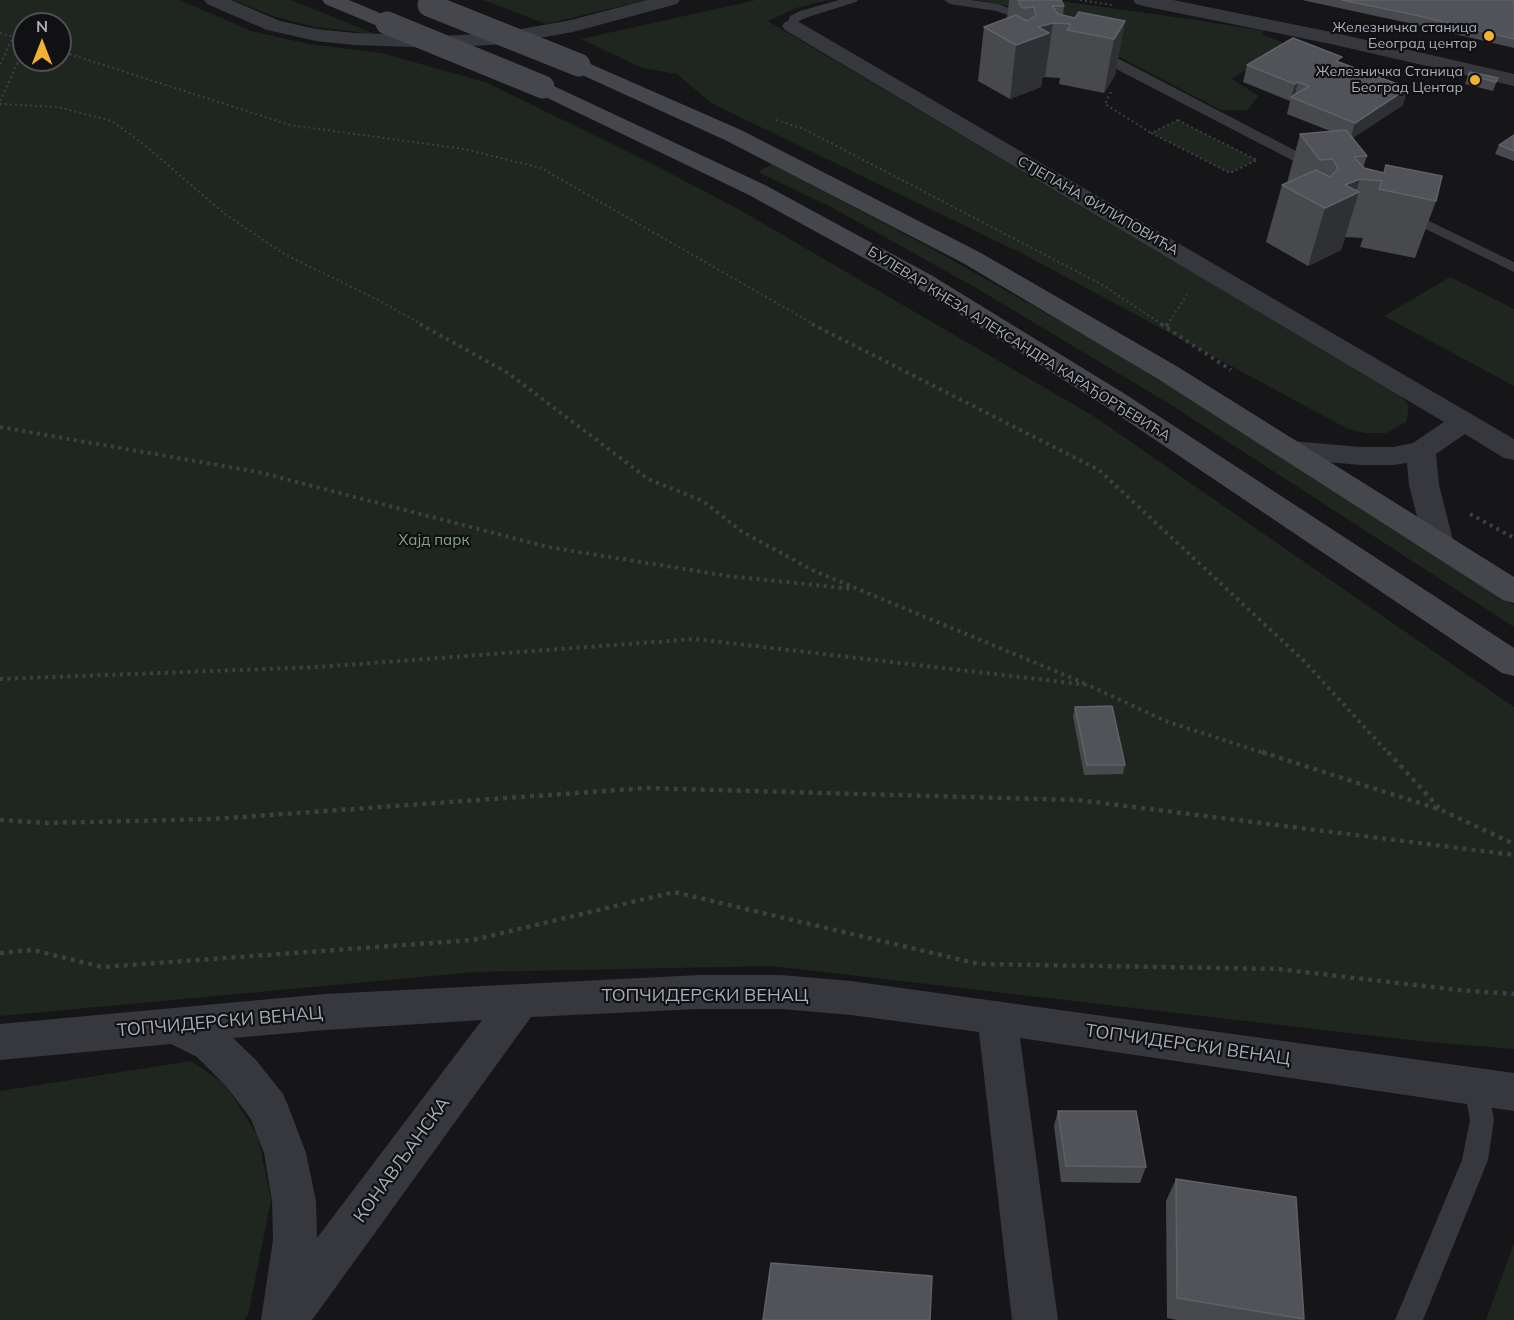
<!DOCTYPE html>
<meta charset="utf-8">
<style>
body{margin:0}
#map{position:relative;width:1514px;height:1320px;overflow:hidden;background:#161618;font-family:Mulish,sans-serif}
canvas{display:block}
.north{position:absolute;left:12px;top:12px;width:60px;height:60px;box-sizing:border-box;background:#111113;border:2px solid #4d4f55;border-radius:50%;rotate:0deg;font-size:16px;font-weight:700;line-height:24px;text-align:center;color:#a8adb8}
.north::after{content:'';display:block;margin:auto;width:21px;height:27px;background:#f2b134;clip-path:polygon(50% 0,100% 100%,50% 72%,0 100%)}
</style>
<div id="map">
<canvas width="1514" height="1320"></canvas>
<div class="north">N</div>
</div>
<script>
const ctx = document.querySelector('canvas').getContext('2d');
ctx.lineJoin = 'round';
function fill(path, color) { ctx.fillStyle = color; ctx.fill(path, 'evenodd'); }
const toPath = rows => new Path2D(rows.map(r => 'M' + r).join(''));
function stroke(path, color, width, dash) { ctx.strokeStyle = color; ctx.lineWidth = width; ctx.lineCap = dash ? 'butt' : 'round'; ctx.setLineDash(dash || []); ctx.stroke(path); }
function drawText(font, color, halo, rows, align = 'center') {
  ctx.font = font + ' Mulish,sans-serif'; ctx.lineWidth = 4.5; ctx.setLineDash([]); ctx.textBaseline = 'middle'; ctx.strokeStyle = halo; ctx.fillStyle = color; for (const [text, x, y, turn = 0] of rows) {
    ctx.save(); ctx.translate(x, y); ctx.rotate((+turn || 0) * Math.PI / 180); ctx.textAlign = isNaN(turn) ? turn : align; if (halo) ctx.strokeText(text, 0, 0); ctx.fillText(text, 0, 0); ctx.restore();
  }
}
fill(toPath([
 [0,0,180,0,251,31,309,44,381,53,485,82,641,158,740,210,1095,417,1514,707,1514,1049,1418,1041,772,966,475,972,0,1016],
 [24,24,60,24,60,60,24,60],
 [233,0,291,0,375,34,315,27,276,17],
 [483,0,646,0,546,24],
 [756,0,828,0,796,8,768,21,1402,396,1409,407,1406,422,1386,433,1365,433,1348,429,1023,254,711,103,677,74,642,68,581,39],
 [976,0,1052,0,1190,19,1264,31,1262,34,1286,44,1232,79,1259,96,1247,110,1221,110,1039,15,1003,5],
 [1178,120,1189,126,1257,160,1230,173,1151,133],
 [772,164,929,247,1090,338,1279,453,1514,605,1514,627,1168,403,978,289,831,207,758,172],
 [1450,277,1514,309,1514,386,1384,316],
 [191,1061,225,1084,258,1136,271,1200,248,1315,244,1320,0,1320,0,1091],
 [1514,1243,1514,1320,1486,1320]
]), '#1e261f');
stroke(toPath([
 [1080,0,1112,5],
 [0,33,24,40],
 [60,51,290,125,464,149,541,168,815,325],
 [0,64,13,37],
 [1111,92,1105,104,1151,133],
 [0,101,24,49],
 [0,104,58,107,112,121,147,147,225,214,284,254,380,301,423,325],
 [776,120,804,129,1101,284,1163,325],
 [1178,120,1189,126,1257,160,1230,173,1151,133,1178,120],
 [1167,325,1187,295]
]), '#3d3f44', 2, [2, 3]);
stroke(toPath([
 [420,324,508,373,648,479,703,501,741,531,812,570,1084,683],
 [812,324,1099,470,1303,660,1389,754],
 [1161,324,1231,370],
 [1166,326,1168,324],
 [0,427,258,472,548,547,728,576,853,589],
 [1470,514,1514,538],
 [0,679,318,667,695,639,1088,685,1168,722,1267,754]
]), '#3d3f44', 4, [3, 4.5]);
stroke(toPath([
 [1262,752,1441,810,1514,844],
 [1388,752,1441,810],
 [0,820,47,823,214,819,646,788,1078,800,1514,855],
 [0,953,33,950,102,967,473,940,674,892,979,964,1278,969,1458,990,1514,994]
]), '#3d3f44', 4.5, [4, 5]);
fill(toPath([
 [839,0,858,0,856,2,808,17,799,21,796,29,788,29,786,26,790,16,800,11,839,0],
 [944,0,971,0,998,4,1038,19,1032,23,996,11,950,4,944,0],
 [1096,47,1321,164,1323,167,1321,170,1311,170,1120,71,1092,54,1090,51,1096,47],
 [1404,209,1514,262,1514,272,1399,216,1397,213,1404,209],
 [1476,1076,1485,1079,1488,1087,1494,1120,1488,1160,1423,1320,1395,1320,1462,1160,1470,1120,1464,1087,1467,1079,1476,1076]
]), '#37383d');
fill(toPath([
 [204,0,231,0,280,21,316,29,355,33,443,36,505,32,571,20,647,0,680,0,677,4,573,32,505,44,443,48,355,45,316,41,267,30,207,4,204,0],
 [1133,0,1173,0,1331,32,1514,74,1514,86,1331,44,1143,6,1136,4,1133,0],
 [792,20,799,22,1514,439,1514,460,1504,458,1465,434,1436,454,1439,485,1454,544,1450,551,1439,554,1428,551,1424,544,1409,485,1407,463,1393,465,1361,465,1292,459,1282,457,1278,450,1282,443,1292,441,1361,447,1393,447,1413,443,1444,422,785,30,782,26,785,22,792,20],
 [699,975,781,975,851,981,1514,1073,1514,1111,1020,1038,1058,1320,1012,1320,979,1032,851,1015,781,1009,699,1009,531,1017,312,1320,261,1320,273,1240,272,1201,264,1153,251,1119,226,1086,197,1057,171,1044,0,1060,0,1024,325,994,699,975],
 [482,1020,317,1238,316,1201,306,1153,289,1108,283,1094,256,1060,233,1038,325,1030,482,1020]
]), '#37383d');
fill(toPath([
 [322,0,349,0,394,19,397,23,394,27,387,29,380,27,325,4,322,0],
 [579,59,741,130,981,253,1178,367,1514,577,1514,603,1503,600,1158,379,963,263,725,140,571,70,568,65,571,60,579,59],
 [543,81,765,185,931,275,1125,394,1514,648,1514,676,1502,673,1105,406,913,285,749,195,535,92,532,87,535,82,543,81]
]), '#45474d');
stroke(toPath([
 [429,5,579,65],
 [387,23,543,87]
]), '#45474d', 23);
fill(toPath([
 [1009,0,1061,0,1064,6,1063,15,1075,18,1125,21,1115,75,1104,93,1059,84,1060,78,1045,77,1042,78,1041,87,1010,99,978,81,984,27,1007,19],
 [1302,0,1514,0,1514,48,1413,24],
 [1341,63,1403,105,1352,138,1367,156,1363,168,1436,201,1415,258,1360,247,1363,238,1345,237,1341,250,1308,266,1266,242,1282,185,1287,183,1300,134,1330,131,1287,114,1290,101,1243,82,1247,65],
 [1468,75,1498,78,1493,91,1465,84],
 [1514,135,1514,161,1495,154,1499,145],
 [1075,707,1125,765,1123,774,1084,775,1073,716],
 [1058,1111,1146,1167,1140,1183,1061,1182,1054,1126],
 [1176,1179,1304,1319,1303,1320,1177,1320,1167,1318,1166,1201]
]), '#47494d');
fill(toPath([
 [1125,21,1115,75,1104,93,1114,39],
 [1053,23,1045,77,1042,78,1041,87,1010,99,1016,45,1038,27],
 [1298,82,1294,98,1291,97,1295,84],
 [1408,88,1403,105,1350,140,1355,123],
 [1360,179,1355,194,1359,192,1341,250,1308,266,1325,208,1345,185]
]), '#2f3033');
const building = toPath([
 [1018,0,1061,0,1064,6,1052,6,1058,14,1075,18,1079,12,1125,21,1114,39,1067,30,1071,24,1053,23,1038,27,1049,33,1016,45,984,27,1016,15,1027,21,1036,15,1034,7,1022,8,1018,0],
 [1342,0,1514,0,1514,39,1415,15,1342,0],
 [1293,38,1342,57,1336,61,1408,88,1355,123,1291,97,1309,86,1298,82,1295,84,1247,65,1293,38],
 [1470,72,1498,78,1496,82,1468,75,1470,72],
 [1346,130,1367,156,1354,157,1364,168,1384,173,1386,165,1442,176,1436,201,1379,189,1382,181,1360,179,1345,185,1359,192,1325,208,1282,185,1316,170,1330,177,1338,169,1333,159,1320,160,1300,134,1346,130],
 [1514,135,1514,151,1499,145,1514,135],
 [1112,706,1125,765,1087,765,1075,707,1112,706],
 [1058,1111,1136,1111,1146,1167,1066,1166,1058,1111],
 [1176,1179,1296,1197,1304,1319,1177,1298,1176,1179],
 [771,1263,932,1276,930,1320,763,1320,771,1263]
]);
fill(building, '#525359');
stroke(building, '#5f6168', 1.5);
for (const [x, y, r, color] of [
 [1489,36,6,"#f2b134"],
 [1475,80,6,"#f2b134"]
]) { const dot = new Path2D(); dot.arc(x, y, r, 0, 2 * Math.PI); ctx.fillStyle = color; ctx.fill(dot); stroke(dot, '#111113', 2); }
drawText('14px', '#a8adb8', '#111113', [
 ["Железничка станица",1477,28],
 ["Београд центар",1477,44],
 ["Железничка Станица",1463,72],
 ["Београд Центар",1463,88]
], 'right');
drawText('14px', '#a8adb8', '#111113', [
 ["СТЈЕПАНА ФИЛИПОВИЋА",1098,206,30],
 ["БУЛЕВАР КНЕЗА АЛЕКСАНДРА КАРАЂОРЂЕВИЋА",1019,344,32]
]);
drawText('15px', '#7fa381', '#111113', [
 ["Хајд парк",434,540]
]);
drawText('18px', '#a8adb8', '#111113', [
 ["ТОПЧИДЕРСКИ ВЕНАЦ",705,996],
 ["ТОПЧИДЕРСКИ ВЕНАЦ",220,1022,-5],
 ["ТОПЧИДЕРСКИ ВЕНАЦ",1188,1045,8],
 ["КОНАВЉАНСКА",402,1160,-54]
]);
</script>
